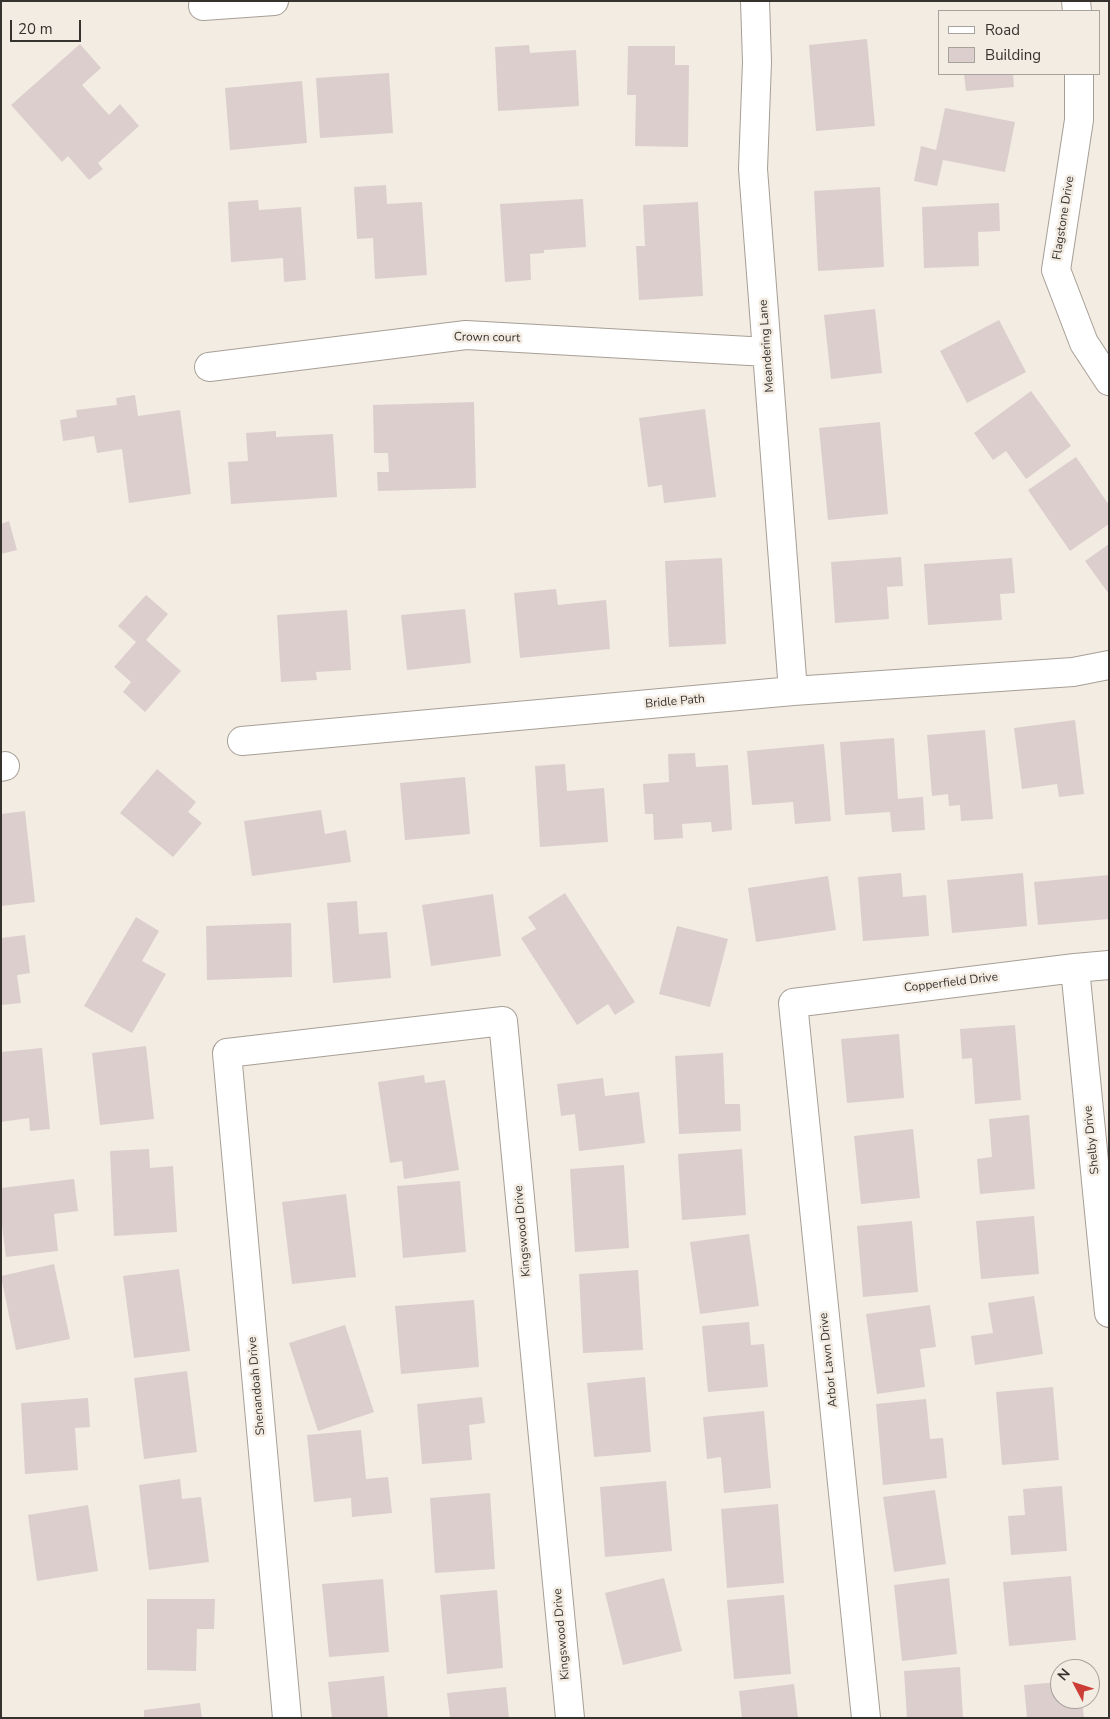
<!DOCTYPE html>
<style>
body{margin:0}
#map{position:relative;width:1110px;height:1719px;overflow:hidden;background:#f3ece3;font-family:"Nunito Sans",sans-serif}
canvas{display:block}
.frame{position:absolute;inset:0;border:2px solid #36332f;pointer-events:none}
.legend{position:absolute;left:938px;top:10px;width:162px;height:65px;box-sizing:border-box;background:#f3ece3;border:1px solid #a7a29b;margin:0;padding:6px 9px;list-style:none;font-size:15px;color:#36332f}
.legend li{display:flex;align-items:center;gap:10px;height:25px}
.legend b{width:25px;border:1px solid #a7a29b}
.north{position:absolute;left:1050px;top:1659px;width:50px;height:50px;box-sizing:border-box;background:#f3ece3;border:1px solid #a7a29b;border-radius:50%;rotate:310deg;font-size:14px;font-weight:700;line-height:20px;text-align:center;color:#36332f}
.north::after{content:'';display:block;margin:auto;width:18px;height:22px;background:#cb3d35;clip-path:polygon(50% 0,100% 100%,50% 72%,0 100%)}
.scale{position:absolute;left:10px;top:20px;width:71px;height:22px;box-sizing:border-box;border:2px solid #36332f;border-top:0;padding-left:6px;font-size:15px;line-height:18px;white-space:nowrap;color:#36332f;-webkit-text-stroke:4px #f3ece3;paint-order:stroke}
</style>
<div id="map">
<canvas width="1110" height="1719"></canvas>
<div class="frame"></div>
<ul class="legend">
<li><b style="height:6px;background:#fff"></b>Road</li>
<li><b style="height:14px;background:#dccecd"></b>Building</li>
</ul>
<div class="north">N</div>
<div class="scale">20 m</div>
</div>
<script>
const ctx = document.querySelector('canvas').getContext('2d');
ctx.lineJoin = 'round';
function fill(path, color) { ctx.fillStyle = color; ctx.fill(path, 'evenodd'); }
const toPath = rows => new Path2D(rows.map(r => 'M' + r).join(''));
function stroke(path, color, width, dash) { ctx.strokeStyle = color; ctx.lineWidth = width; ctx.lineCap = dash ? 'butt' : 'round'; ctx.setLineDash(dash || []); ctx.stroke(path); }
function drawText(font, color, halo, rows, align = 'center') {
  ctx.font = font + ' "Nunito Sans",sans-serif'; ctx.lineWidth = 5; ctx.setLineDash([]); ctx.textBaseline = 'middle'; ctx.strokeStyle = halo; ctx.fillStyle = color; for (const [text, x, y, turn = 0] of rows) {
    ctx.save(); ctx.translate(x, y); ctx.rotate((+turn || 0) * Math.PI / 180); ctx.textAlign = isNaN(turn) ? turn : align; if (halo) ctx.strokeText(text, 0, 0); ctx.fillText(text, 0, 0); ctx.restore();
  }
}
fill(toPath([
 [867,39,875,126,816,131,809,45],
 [80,44,101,68,82,85,109,115,120,104,139,126,98,163,103,169,89,180,68,156,62,162,11,105],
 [529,45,530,53,576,50,579,106,498,111,495,47],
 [628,46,675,46,675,65,689,65,688,147,635,146,636,95,627,95],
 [389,73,393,133,320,138,316,78],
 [964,74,1013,74,1014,87,966,91],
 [302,81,307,143,230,150,225,88],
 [945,108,1015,122,1005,172,943,160,937,186,914,181,921,146,936,150],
 [386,185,387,204,422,202,427,275,375,279,373,238,357,239,354,187],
 [880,187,884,267,818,271,814,191],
 [583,199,586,247,544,250,544,253,530,254,531,280,505,282,500,204],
 [258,200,259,210,301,207,306,280,284,282,283,258,231,262,228,202],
 [698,202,703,296,639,300,636,246,645,246,643,205],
 [999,203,1000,231,978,232,979,266,924,268,922,207],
 [875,309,882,373,831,379,824,315],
 [999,320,1026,372,967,403,940,351],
 [1031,391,1071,446,1026,479,1006,451,993,460,974,433],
 [135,395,138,416,180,410,191,494,129,503,122,449,97,453,94,436,63,441,60,420,77,417,76,410,117,405,116,398],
 [474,402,476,488,378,491,377,472,389,472,388,453,374,453,373,405],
 [705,409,716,497,664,503,662,485,648,487,639,418],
 [880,422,888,514,828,520,819,428],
 [276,431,276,437,333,434,337,497,231,504,228,462,248,461,246,433],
 [1076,457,1109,505,1109,524,1070,551,1028,490],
 [9,521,17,550,1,554,1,524],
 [1109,544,1109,594,1085,561],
 [901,557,903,586,887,587,889,619,835,623,831,562],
 [722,558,726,644,669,647,665,561],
 [1012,558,1015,593,1000,594,1002,620,928,625,924,564],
 [556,589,558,605,606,600,610,649,520,658,514,593],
 [146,595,168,614,146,640,181,671,145,712,123,692,131,682,114,667,136,642,118,626],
 [465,609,471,663,407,670,401,615],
 [347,610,351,670,316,672,317,680,281,682,277,615],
 [1075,720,1084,794,1059,797,1057,784,1022,789,1014,728],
 [985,730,993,819,961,821,960,805,949,806,948,794,932,796,927,735],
 [894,738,898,799,923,797,925,830,892,832,890,812,845,815,840,742],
 [824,744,831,821,795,824,793,802,752,805,747,751],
 [695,753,696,767,728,765,732,830,712,832,711,822,682,824,683,838,654,840,653,814,645,814,643,784,669,782,668,754],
 [565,764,567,791,604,788,608,842,540,847,535,766],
 [157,769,196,802,188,812,202,823,173,857,120,813],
 [465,777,470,834,405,840,400,783],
 [321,810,325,834,346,830,351,862,252,876,244,821],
 [25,811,35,902,1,906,1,814],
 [901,873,903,897,926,895,929,936,863,941,858,877],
 [1023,873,1027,926,952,933,947,880],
 [1109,875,1109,919,1038,925,1034,882],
 [828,876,836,930,756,942,748,888],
 [565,893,635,1002,615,1015,608,1004,577,1025,521,938,536,929,528,917],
 [493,894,501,956,431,966,422,905],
 [357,901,359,934,387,932,391,978,333,983,327,903],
 [136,917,159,931,142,961,166,974,132,1033,84,1006],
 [291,923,292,977,207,980,206,926],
 [677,926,728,939,710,1007,659,994],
 [25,935,30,973,17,975,21,1003,1,1005,1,938],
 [1015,1025,1021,1100,975,1104,972,1058,962,1059,960,1029],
 [899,1034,904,1098,847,1103,841,1039],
 [146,1046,154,1119,100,1125,92,1053],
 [42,1048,50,1129,30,1131,29,1118,1,1122,1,1052],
 [723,1053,725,1104,740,1104,741,1131,679,1134,675,1056],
 [424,1075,425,1083,445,1080,459,1170,404,1179,402,1161,390,1163,378,1082],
 [603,1078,605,1096,639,1092,645,1143,579,1151,575,1114,561,1116,557,1084],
 [1029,1115,1035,1189,980,1194,977,1159,992,1157,989,1119],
 [913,1129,920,1198,861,1204,854,1136],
 [149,1149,150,1168,173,1166,177,1232,114,1236,110,1151],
 [742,1149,746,1215,682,1220,678,1154],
 [624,1165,629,1248,575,1252,570,1169],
 [74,1179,78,1211,54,1214,58,1251,6,1257,1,1218,1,1188],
 [460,1181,466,1252,403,1258,397,1186],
 [346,1194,356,1277,292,1284,282,1202],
 [1034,1216,1039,1274,981,1279,976,1221],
 [912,1221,918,1292,863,1297,857,1226],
 [749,1234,759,1306,700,1314,690,1242],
 [54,1264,70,1339,16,1350,1,1276],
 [179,1269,190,1351,134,1358,123,1276],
 [638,1270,643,1350,583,1353,579,1274],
 [1034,1296,1043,1354,975,1365,971,1336,993,1333,988,1303],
 [474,1300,479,1367,401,1374,395,1306],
 [930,1305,936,1347,920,1349,925,1387,877,1394,866,1314],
 [749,1322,751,1345,764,1344,768,1387,708,1392,702,1326],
 [345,1325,374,1412,318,1431,289,1343],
 [187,1371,197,1452,144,1459,134,1378],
 [645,1377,651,1452,594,1457,587,1383],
 [1053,1387,1059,1460,1002,1465,996,1392],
 [482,1397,485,1423,469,1425,472,1460,422,1464,417,1404],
 [88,1398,90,1427,75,1428,78,1470,25,1474,21,1403],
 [926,1399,930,1439,943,1438,947,1478,883,1485,876,1404],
 [764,1411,771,1488,724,1493,721,1457,707,1459,703,1417],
 [361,1430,366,1479,388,1477,392,1513,352,1517,351,1498,314,1502,307,1435],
 [180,1479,182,1499,201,1497,209,1562,149,1570,139,1485],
 [666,1481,672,1551,605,1557,600,1487],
 [1062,1486,1067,1551,1011,1555,1008,1516,1025,1515,1023,1489],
 [935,1490,946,1564,894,1572,883,1497],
 [490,1493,495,1569,435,1573,430,1498],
 [778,1504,784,1583,727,1588,721,1509],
 [88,1505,98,1571,37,1581,28,1515],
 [1071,1576,1076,1640,1009,1646,1003,1582],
 [664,1578,682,1651,623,1665,605,1593],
 [949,1578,957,1654,902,1661,894,1585],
 [383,1579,389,1652,329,1657,322,1584],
 [497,1590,503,1668,447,1674,440,1595],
 [784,1595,791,1674,734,1679,727,1600],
 [147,1599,215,1599,214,1629,197,1629,196,1671,147,1670],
 [960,1667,963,1718,907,1718,904,1671],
 [384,1676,388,1718,332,1718,328,1682],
 [1060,1682,1060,1699,1082,1699,1084,1718,1027,1718,1024,1685],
 [794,1684,798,1718,742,1718,739,1691],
 [506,1687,509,1718,450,1718,447,1693],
 [200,1703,202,1718,144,1718,144,1710]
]), '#dccecd');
const minor = toPath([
 [755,1,757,62,753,169,793,691],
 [1076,1,1077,11],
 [203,6,274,1],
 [1079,74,1079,120,1056,270,1084,343,1109,381],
 [209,367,466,335,767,352],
 [242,741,793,691,1073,672,1109,665],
 [1,767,5,766],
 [1075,968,1109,1313],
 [287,1718,227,1053,503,1021,570,1718],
 [866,1718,793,1003,1075,968,1109,965]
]);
stroke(minor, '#a69f96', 30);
stroke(minor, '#fff', 28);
drawText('12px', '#36332f', '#f3ece3', [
 ["Flagstone Drive",1064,218,-81],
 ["Crown court",487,338,1],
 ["Meandering Lane",767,346,-94],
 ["Bridle Path",675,702,-5],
 ["Copperfield Drive",951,983,-7],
 ["Shelby Drive",1092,1140,-96],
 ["Kingswood Drive",523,1231,-95],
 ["Arbor Lawn Drive",829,1360,-96],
 ["Shenandoah Drive",257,1386,-95],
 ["Kingswood Drive",562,1634,-95]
]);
</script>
